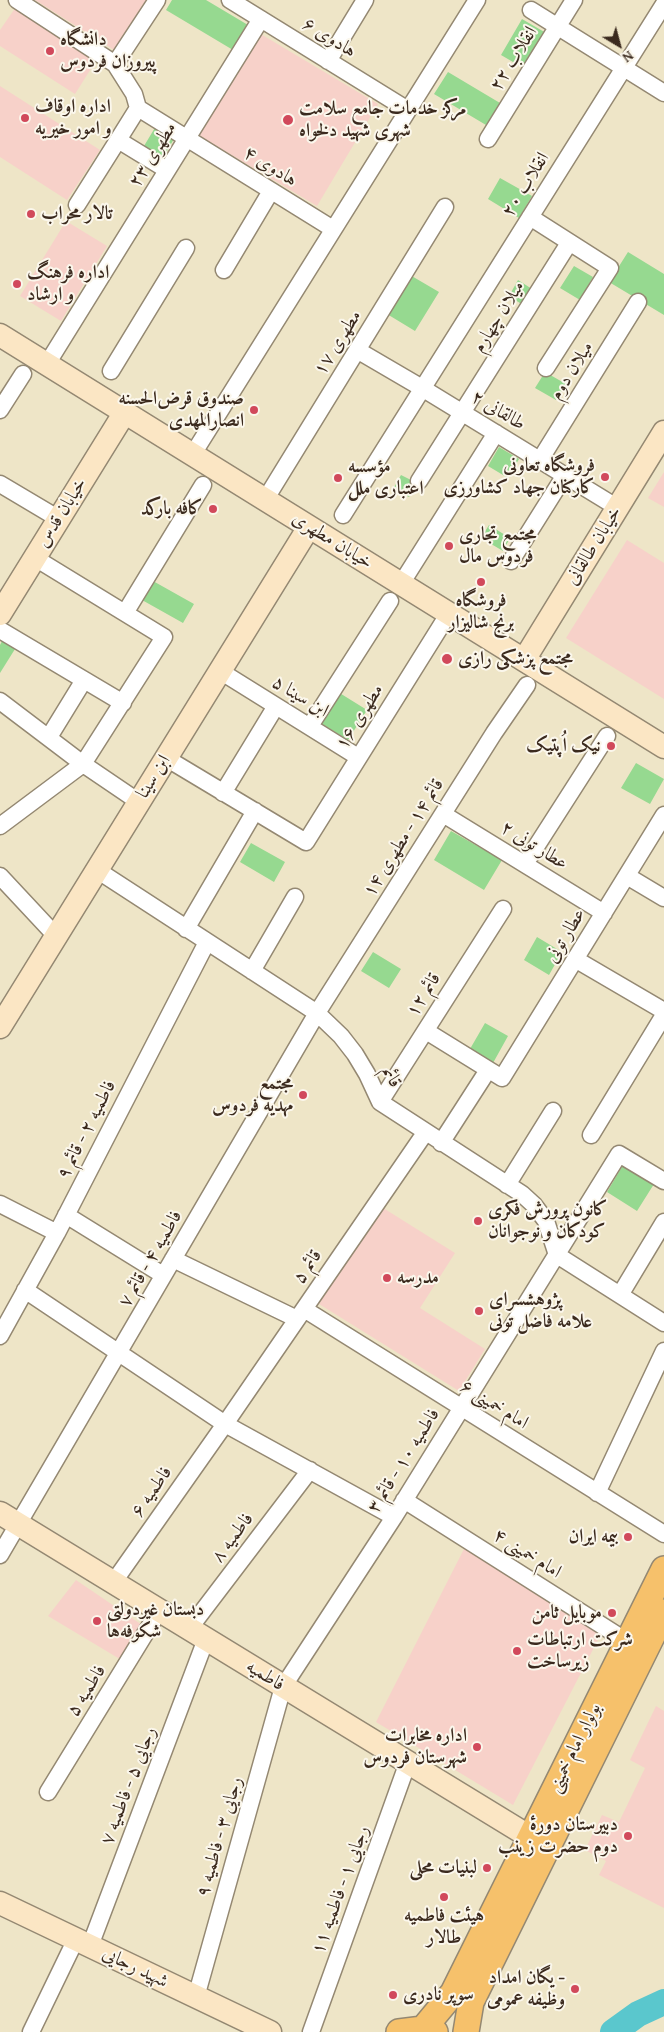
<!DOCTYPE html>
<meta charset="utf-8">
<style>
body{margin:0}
#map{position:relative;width:664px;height:2032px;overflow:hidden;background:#eee5c7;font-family:"Gentium Book Plus",serif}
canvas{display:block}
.north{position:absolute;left:594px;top:20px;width:50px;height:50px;-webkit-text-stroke:4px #fbf7ec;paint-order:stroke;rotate:143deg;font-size:14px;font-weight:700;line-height:20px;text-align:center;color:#3b2a1e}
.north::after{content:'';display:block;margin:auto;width:18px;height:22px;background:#3b2a1e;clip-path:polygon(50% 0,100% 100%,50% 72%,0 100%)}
</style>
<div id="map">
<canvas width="664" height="2032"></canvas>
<div class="north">N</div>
</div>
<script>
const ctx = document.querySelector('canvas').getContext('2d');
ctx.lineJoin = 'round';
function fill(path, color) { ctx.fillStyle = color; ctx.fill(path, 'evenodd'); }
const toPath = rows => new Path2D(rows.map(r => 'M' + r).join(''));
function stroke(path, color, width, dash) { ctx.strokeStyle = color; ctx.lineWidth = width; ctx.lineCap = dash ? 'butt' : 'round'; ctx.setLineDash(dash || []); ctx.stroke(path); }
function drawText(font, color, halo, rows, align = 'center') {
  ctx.font = font + ' "Gentium Book Plus",Amiri,serif'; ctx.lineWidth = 4; ctx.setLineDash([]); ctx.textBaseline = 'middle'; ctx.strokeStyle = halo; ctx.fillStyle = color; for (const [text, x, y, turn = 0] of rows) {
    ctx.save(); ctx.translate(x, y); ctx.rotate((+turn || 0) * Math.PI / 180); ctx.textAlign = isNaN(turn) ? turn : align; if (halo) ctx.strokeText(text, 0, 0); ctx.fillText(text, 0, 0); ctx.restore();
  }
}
fill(toPath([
 [35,0,146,0,114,50],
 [18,4,99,56,75,94,0,46,0,30],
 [259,33,378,104,317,206,198,135],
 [0,86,100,150,67,200,0,157],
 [66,221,107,246,61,321,20,296],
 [664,472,664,507,648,498],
 [627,540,664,563,664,699,566,638],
 [380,1206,455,1253,420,1308,485,1349,459,1391,319,1304],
 [466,1545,603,1630,513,1805,376,1722],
 [76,1580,145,1627,123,1661,48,1616],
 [656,1706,664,1711,664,1908,599,1875,606,1861,585,1850,602,1815,619,1822,645,1768,630,1760]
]), '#f7d1c9');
fill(toPath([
 [172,0,206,0,248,25,233,50,166,10],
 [522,19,546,33,525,69,501,55],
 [448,72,500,103,486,125,434,94],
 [156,126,175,137,163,158,144,146],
 [500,178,532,196,519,218,488,199],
 [628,252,664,274,664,315,609,282],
 [574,266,593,277,580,300,560,288],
 [410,275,439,292,415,331,387,314],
 [518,280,532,289,523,305,509,296],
 [545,372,566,384,556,400,535,388],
 [499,447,519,459,508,478,488,466],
 [401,475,417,483,409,497,393,489],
 [489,525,510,538,503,551,481,538],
 [153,581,194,604,183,623,142,600],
 [2,641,15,649,0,673,0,645],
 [338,692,367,710,348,740,319,722],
 [636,763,664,779,650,804,621,788],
 [451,831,502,860,484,890,434,860],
 [251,843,285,862,274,882,240,862],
 [537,937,562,952,549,975,524,960],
 [373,952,401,969,389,988,361,971],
 [485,1023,508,1036,493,1063,470,1049],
 [623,1165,654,1184,637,1211,607,1192]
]), '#96d990');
stroke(toPath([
 [613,2032,638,2014,664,2002]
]), '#5ac7cd', 26);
const street = toPath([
 [17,0,115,64,134,94,138,108],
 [230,0,408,110],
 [531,10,664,93],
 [328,61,365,0],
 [115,64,157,0],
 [488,139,574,0],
 [167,170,118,140,138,108,333,229],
 [77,205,118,140],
 [530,217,610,268,546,368],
 [224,270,271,191],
 [357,350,422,388,618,508],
 [47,364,261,19],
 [111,371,186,248],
 [0,410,23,374],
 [193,454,477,0],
 [540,460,638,302],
 [419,481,569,243],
 [0,484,59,519],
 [265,500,445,207],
 [343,515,664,4],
 [511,561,565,475],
 [401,584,496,433],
 [125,613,203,485],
 [0,630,123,703],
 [220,671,358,757],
 [0,701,83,764,139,802],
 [310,726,390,601],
 [49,737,84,680],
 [166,758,306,842,449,613],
 [223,793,276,706],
 [443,814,604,913],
 [0,826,83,764,164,637,35,558],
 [525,864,607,736],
 [97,870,317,1013,341,1036,355,1054,367,1074,380,1102,522,1194,534,1205,546,1221,557,1255,664,1323],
 [0,876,56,936],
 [627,876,664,898],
 [186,929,255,811],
 [575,959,664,1011],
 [252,971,295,897],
 [426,1031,502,1078,664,815],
 [380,1102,503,909],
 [591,1135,664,1015],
 [441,1143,488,1070],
 [507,1185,553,1111],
 [0,1204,57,1233],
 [66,1215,163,1275],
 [173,1259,297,1319],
 [25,1290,225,1424,394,1517],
 [620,1295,664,1222],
 [304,1309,664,1534],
 [0,1336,57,1233,207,942],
 [597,1493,664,1351],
 [404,1500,628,1642],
 [0,1555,317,1013,494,733,527,685],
 [113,1583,225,1424,425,1133],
 [189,1629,310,1470],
 [48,1792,159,1611],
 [90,1946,206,1639],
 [196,1997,283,1687,394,1517,619,1154,664,1181],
 [31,2032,76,1939],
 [311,2032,408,1762]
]);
const secondary = toPath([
 [0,335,664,747],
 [0,614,125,412],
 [524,660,664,432],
 [0,1027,309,527],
 [0,1513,530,1837],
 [0,1903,270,2032]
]);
const primary = toPath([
 [423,2029,453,1993,664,1569],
 [399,2032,423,2029,435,2032],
 [466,2032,471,2002,664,1612]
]);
stroke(street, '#948872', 19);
stroke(secondary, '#948872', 25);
stroke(primary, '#948872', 28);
stroke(street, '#fff', 16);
stroke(secondary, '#fbe6c4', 22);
stroke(primary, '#f6c16b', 25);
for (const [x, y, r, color] of [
 [50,51,5,"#d1495b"],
 [25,118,5,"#d1495b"],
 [288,120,6,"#d1495b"],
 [31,214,5,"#d1495b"],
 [17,284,5,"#d1495b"],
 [254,410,5,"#d1495b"],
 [605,477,5,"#d1495b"],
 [338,478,5,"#d1495b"],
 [213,509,5,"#d1495b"],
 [449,546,5,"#d1495b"],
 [481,582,5,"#d1495b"],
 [447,659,6,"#d1495b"],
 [611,746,5,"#d1495b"],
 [303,1095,5,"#d1495b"],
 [478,1221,5,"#d1495b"],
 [387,1278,5,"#d1495b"],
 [479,1311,5,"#d1495b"],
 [628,1537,5,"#d1495b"],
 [612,1613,5,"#d1495b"],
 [97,1621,5,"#d1495b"],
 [517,1651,5,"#d1495b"],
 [477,1747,5,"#d1495b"],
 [628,1836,5,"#d1495b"],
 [487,1868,5,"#d1495b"],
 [444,1897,5,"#d1495b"],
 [575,1989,5,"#d1495b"],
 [393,1995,5,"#d1495b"]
]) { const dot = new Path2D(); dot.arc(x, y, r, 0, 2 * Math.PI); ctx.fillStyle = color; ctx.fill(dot); stroke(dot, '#fbf7ec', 2); }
drawText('19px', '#3b2a1e', '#fbf7ec', [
 ["هادوی ۶",329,38,32],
 ["انقلاب ۲۲",514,59,-58],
 ["مطهری ۲۳",153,155,-58],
 ["هادوی ۴",270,167,32],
 ["انقلاب ۲۰",526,185,-58],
 ["میلان چهارم",499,317,-58],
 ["مطهری ۱۷",338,343,-58],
 ["میلان دوم",572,371,-58],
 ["طالقانی ۲",498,411,31],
 ["خیابان قدس",62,513,-58],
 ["خیابان مطهری",332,541,32],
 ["خیابان طالقانی",594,546,-58],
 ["ابن سینا ۵",300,697,31],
 ["مطهری ۱۶",360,717,-58],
 ["ابن سینا",154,777,-58],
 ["قائم ۱۴ - مطهری ۱۴",404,838,-58],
 ["عطار تونی ۲",534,846,32],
 ["عطار تونی",566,936,-59],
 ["قائم ۱۲",424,995,-58],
 ["قائم",391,1077,62],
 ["فاطمیه ۲ - قائم ۹",87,1130,-63],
 ["فاطمیه ۴ - قائم ۷",151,1259,-60],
 ["قائم ۵",308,1267,-56],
 ["امام خمینی ۶",494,1405,32],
 ["فاطمیه ۱۰ - قائم ۳",404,1461,-58],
 ["فاطمیه ۶",152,1492,-55],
 ["فاطمیه ۸",233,1538,-53],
 ["امام خمینی ۴",527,1554,32],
 ["فاطمیه",265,1676,32],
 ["فاطمیه ۵",87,1691,-58],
 ["بولوار امام خمینی",575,1748,-64],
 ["رجایی ۵ - فاطمیه ۷",129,1786,-69],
 ["رجایی ۳ - فاطمیه ۹",220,1837,-74],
 ["رجایی ۱ - فاطمیه ۱۱",341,1890,-70],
 ["شهید رجایی",135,1968,26]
]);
drawText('bold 19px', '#3b2a1e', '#fbf7ec', [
 ["دانشگاه",60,40],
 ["پیروزان فردوس",60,62],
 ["اداره اوقاف",35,107],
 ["و امور خیریه",35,129],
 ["مرکز خدمات جامع سلامت",299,109],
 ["شهری شهید دلخواه",299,131],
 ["تالار محراب",41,214],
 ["اداره فرهنگ",27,273],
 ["و ارشاد",27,295],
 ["صندوق قرض‌الحسنه",244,399,"right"],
 ["انصارالمهدی",244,421,"right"],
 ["فروشگاه تعاونی",595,466,"right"],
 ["کارکنان جهاد کشاورزی",595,488,"right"],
 ["مؤسسه",348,467],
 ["اعتباری ملل",348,489],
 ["کافه بارکد",203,509,"right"],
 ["مجتمع تجاری",459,535],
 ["فردوس مال",459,557],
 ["فروشگاه",481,601,"center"],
 ["برنج شالیزار",481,623,"center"],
 ["مجتمع پزشکی رازی",458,659],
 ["نیک اُپتیک",601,746,"right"],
 ["مجتمع",293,1084,"right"],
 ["مهدیه فردوس",293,1106,"right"],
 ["کانون پرورش فکری",488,1210],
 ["کودکان و نوجوانان",488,1232],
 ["مدرسه",397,1278],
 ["پژوهشسرای",489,1300],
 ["علامه فاضل تونی",489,1322],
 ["بیمه ایران",618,1537,"right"],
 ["دبستان غیردولتی",107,1610],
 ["شکوفه‌ها",107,1632],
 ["موبایل ثامن",602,1613,"right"],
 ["شرکت ارتباطات",527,1640],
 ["زیرساخت",527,1662],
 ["اداره مخابرات",467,1736,"right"],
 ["شهرستان فردوس",467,1758,"right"],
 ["دبیرستان دورهٔ",618,1825,"right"],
 ["دوم حضرت زینب",618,1847,"right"],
 ["لبنیات محلی",477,1868,"right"],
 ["هيئت فاطمیه",444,1916,"center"],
 ["طالار",444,1938,"center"],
 ["یگان امداد -",565,1978,"right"],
 ["وظیفه عمومی",565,2000,"right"],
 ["سوپر نادری",403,1995]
], 'left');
</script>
